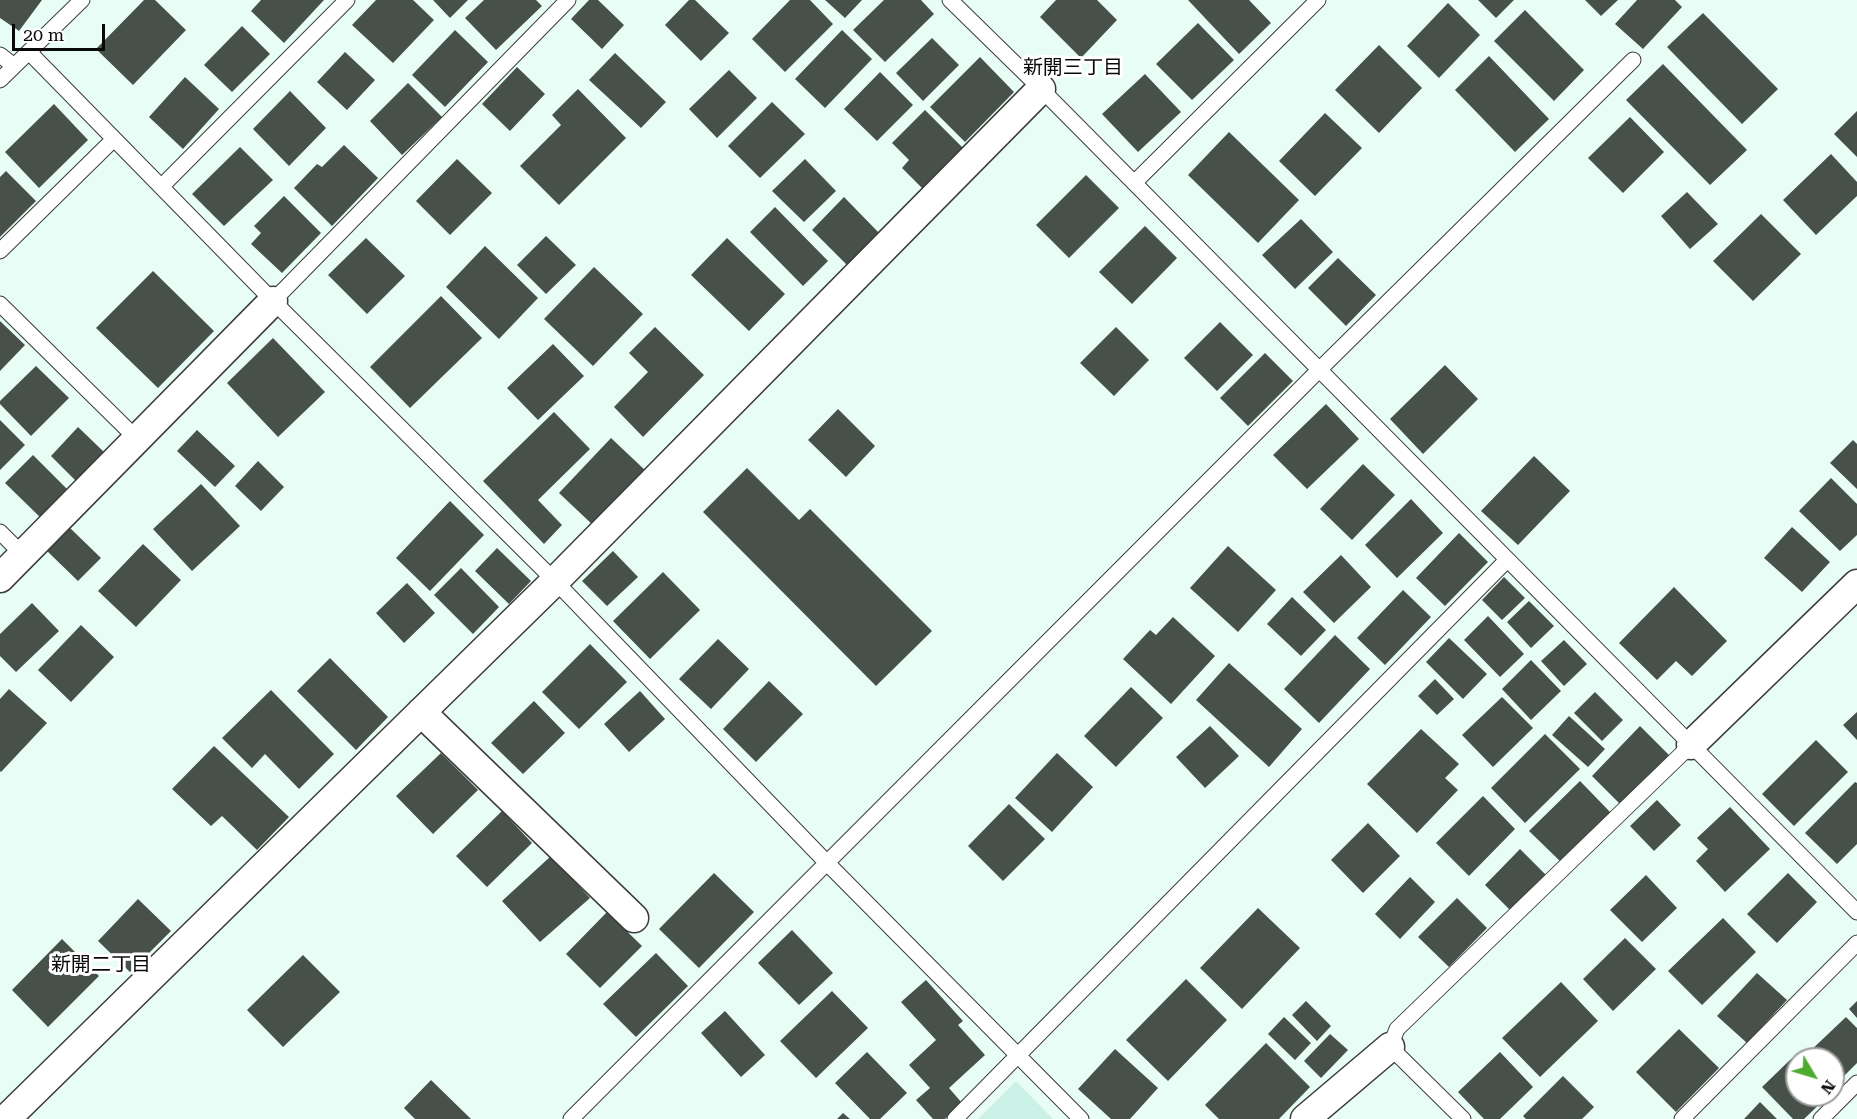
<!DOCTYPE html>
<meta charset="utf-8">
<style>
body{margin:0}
#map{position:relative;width:1857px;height:1119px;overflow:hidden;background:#e8fdf5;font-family:"Roboto Serif",serif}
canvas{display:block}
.north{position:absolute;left:1785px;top:1047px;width:60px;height:60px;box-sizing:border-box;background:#fff;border:2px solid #9d9d9d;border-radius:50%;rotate:128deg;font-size:16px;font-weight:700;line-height:24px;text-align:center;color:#090909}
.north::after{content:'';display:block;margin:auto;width:21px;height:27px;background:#4dab30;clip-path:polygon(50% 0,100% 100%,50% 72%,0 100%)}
.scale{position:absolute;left:12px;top:24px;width:93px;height:27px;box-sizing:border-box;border:3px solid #090909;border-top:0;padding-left:8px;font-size:18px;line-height:21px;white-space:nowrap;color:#090909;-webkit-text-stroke:4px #fff;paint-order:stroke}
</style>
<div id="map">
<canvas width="1857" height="1119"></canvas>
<div class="north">N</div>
<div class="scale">20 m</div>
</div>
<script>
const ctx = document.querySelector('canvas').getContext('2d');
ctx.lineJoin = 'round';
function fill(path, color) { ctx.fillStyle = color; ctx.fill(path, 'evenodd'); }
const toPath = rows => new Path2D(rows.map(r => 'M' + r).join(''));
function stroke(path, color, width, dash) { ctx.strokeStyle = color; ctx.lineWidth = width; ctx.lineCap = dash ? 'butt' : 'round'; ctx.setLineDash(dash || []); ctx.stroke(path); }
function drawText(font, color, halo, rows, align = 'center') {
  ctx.font = font + ' "Roboto Serif","Noto Sans JP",serif'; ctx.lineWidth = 6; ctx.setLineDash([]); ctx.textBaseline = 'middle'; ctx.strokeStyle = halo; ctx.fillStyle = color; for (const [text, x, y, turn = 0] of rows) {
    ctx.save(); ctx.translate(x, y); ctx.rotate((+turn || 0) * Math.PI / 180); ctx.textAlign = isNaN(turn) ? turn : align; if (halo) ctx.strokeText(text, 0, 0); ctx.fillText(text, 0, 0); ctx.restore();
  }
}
fill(toPath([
 [1016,1081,1053,1119,978,1119]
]), '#cbf0e6');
fill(toPath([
 [0,0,42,0,19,31,0,18],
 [144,0,155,0,186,30,133,85,96,49],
 [261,0,324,0,284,43,251,11],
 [376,0,413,0,434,20,393,63,352,25],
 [433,0,468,0,450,18],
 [484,0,536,0,542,6,496,50,465,18],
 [589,0,598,0,624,25,602,49,571,19],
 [689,0,695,0,729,33,701,61,665,25],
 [790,0,810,0,833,24,785,72,752,39],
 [825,0,862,0,845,18],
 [884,0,921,0,934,14,885,62,853,30],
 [1056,0,1097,0,1117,20,1081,58,1040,17],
 [1188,0,1249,0,1271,23,1239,54],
 [1478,0,1514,0,1496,18],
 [1585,0,1618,0,1601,16],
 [1637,0,1675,0,1682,7,1643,49,1615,24],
 [1448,3,1480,35,1439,78,1407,46],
 [1525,10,1584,70,1554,101,1494,41],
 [1703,13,1778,89,1742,124,1667,47],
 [1198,23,1234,60,1192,100,1156,64],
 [242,26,270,54,232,92,204,65],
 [455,30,488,62,445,107,412,75],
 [842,30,872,59,825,108,795,79],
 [932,38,959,65,923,101,896,73],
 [1379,45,1422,88,1379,133,1335,90],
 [345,52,375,80,347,110,317,82],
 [615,53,666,102,641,128,589,80],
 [1489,56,1549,119,1515,152,1455,90],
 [980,57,1014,92,965,142,930,107],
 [1663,64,1747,150,1710,185,1626,100],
 [517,67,545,94,510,131,482,104],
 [729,70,757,98,717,138,689,109],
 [880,72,913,105,877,141,844,109],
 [1145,74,1181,112,1138,152,1102,114],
 [185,77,219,109,183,149,149,117],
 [408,83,442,117,402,155,370,121],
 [578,89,626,138,559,205,520,166,561,125,552,115],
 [290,91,326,128,289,166,253,129],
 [772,102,805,134,760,178,728,146],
 [54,104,88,140,39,188,5,152],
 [925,110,965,150,925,191,902,168,909,160,892,143],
 [1857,111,1857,157,1834,134],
 [1325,113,1362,148,1315,196,1279,161],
 [1630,117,1664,152,1623,193,1588,158],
 [1229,132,1299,200,1258,243,1188,175],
 [344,145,378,178,332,226,294,188,317,164,322,167],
 [240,147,273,180,224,226,192,194],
 [1831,154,1857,182,1857,196,1816,235,1783,200],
 [457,159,492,193,450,235,416,201],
 [805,159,836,191,804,222,772,191],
 [6,171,36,201,0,237,0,177],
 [1086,175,1119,208,1069,258,1036,225],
 [1687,192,1718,224,1690,249,1661,216],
 [284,196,321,233,282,273,251,244,261,233,254,226],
 [844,197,880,234,847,265,812,230],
 [775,207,828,261,803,286,750,232],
 [1761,214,1801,254,1753,301,1713,261],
 [1301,219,1333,252,1295,289,1262,255],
 [1145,226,1177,258,1132,304,1099,272],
 [546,236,576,265,546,294,517,265],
 [366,238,405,276,367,314,328,275],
 [727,238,785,294,749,331,691,275],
 [485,246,538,298,499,339,446,287],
 [1338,258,1376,295,1346,326,1308,288],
 [594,267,643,314,593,366,544,319],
 [153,271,214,331,158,388,96,328],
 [441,296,482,338,410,408,370,367],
 [0,321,25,345,0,371],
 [1220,322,1253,355,1217,391,1184,358],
 [655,327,704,375,643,437,614,407,648,372,629,353],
 [1116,327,1149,360,1114,396,1080,363],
 [273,338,325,392,278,437,227,383],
 [553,344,584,376,538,420,507,388],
 [1265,353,1293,381,1248,426,1220,398],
 [1445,365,1478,399,1423,454,1390,419],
 [36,366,69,398,31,436,0,404,0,401],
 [1326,404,1359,439,1307,489,1273,455],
 [838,409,875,446,846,477,808,440],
 [554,412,590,449,538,500,562,525,544,544,483,481],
 [0,420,25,445,0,470],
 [78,427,104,452,76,481,51,456],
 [197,430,235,466,215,487,177,451],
 [611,438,647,472,595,527,559,493],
 [1853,440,1857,444,1857,489,1830,463],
 [33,455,70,492,42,519,5,483],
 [1534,456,1570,491,1518,545,1481,511],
 [258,461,284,487,261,511,235,486],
 [1363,464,1395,495,1352,540,1320,509],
 [747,468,799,520,810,509,932,631,876,686,703,512],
 [1831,478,1857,504,1857,535,1840,551,1799,511],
 [201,484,240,526,192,571,153,529],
 [1411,499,1443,533,1397,578,1365,545],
 [450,501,484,535,430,591,396,558],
 [1792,527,1830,562,1802,592,1764,558],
 [70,528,101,558,78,581,47,551],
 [1459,533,1488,562,1445,606,1416,578],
 [143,544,181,580,136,627,98,591],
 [1228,546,1276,590,1238,632,1190,588],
 [497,548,531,581,509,604,475,571],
 [613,551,638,577,607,606,582,581],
 [1341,555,1371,587,1334,623,1303,592],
 [461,568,499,607,473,634,434,595],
 [663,572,700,610,650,659,613,621],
 [1504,577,1525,598,1502,620,1482,600],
 [407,583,435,613,404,643,376,613],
 [1674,587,1727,641,1692,676,1676,661,1657,680,1619,643],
 [1403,590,1431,617,1385,665,1357,638],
 [1292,597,1326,630,1301,656,1267,624],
 [1529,601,1554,626,1531,648,1507,622],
 [32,603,59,631,16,672,0,656,0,634],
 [1488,616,1524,654,1500,677,1464,640],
 [1173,617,1215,656,1171,704,1123,659,1150,630,1156,635],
 [81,625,114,657,71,702,38,670],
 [1335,635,1370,669,1319,723,1284,689],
 [1449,638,1487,674,1463,699,1426,662],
 [718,639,749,669,711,709,679,679],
 [1564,640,1587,664,1564,686,1541,661],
 [590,644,627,682,579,729,542,692],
 [330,658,388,717,356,750,297,691],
 [1531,660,1561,691,1531,720,1502,689],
 [1229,663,1302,729,1269,767,1196,700],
 [1435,679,1454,699,1437,715,1418,696],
 [769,681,803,714,756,762,723,729],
 [1131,687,1163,718,1116,767,1084,736],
 [9,689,47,723,1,772,0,771,0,699],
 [271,690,334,754,299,789,265,754,252,768,222,738],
 [640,691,665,719,629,752,604,724],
 [1595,692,1623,720,1602,741,1574,713],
 [1502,697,1533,728,1493,767,1462,735],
 [534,701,565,733,523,774,491,743],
 [1857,712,1857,740,1843,725],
 [1569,716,1605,749,1588,767,1552,735],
 [1210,726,1239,756,1205,788,1176,757],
 [1640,726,1669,755,1620,804,1592,776],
 [1421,729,1459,764,1445,778,1458,790,1417,833,1367,784],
 [1545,734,1580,769,1525,823,1491,788],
 [1816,740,1848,772,1794,826,1762,794],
 [214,746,289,817,257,850,222,816,211,826,172,789],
 [441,753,478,790,433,834,396,796],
 [1057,753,1093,787,1052,832,1015,798],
 [1580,781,1611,813,1561,862,1529,831],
 [1855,782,1857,783,1857,844,1837,864,1805,833],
 [1483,796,1515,829,1469,876,1436,843],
 [1657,800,1681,825,1654,851,1630,826],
 [1009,804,1045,839,1003,881,968,846],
 [1730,807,1770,849,1725,892,1696,861,1708,849,1697,838],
 [502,811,532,843,487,887,456,856],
 [1368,823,1400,856,1363,893,1331,860],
 [1520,849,1546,875,1511,911,1485,885],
 [551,856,590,898,540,942,502,901],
 [714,873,754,912,699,968,659,929],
 [1788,873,1817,902,1777,943,1747,914],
 [1646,875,1677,908,1642,942,1610,910],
 [1410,877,1435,902,1400,939,1375,914],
 [1457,898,1487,928,1449,967,1418,937],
 [138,899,171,931,130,972,98,941],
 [1258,908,1300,948,1242,1009,1200,968],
 [607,912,642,946,600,988,566,954],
 [1723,918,1756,952,1702,1005,1668,971],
 [792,930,833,973,799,1005,758,963],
 [1625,938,1656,969,1613,1011,1583,979],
 [62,939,99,976,48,1027,12,990],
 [656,953,688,986,636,1037,603,1004],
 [303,955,340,992,283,1047,247,1010],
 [1757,973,1787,1000,1747,1043,1717,1016],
 [1186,979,1227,1020,1168,1081,1126,1040],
 [926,980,963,1021,958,1025,985,1055,949,1088,962,1103,945,1119,933,1119,916,1100,930,1088,909,1065,936,1040,901,1002],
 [1561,982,1598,1021,1540,1077,1502,1038],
 [832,991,868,1028,816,1078,780,1041],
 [1306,1001,1331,1026,1317,1041,1292,1015],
 [1857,1001,1857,1018,1849,1009],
 [725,1011,765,1055,741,1077,701,1033],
 [1284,1017,1311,1043,1295,1060,1268,1034],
 [1846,1017,1857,1028,1857,1063,1836,1084,1833,1081,1833,1059,1812,1059,1807,1054],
 [1679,1029,1719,1068,1676,1112,1636,1072],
 [1330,1034,1348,1050,1321,1078,1304,1061],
 [1266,1043,1310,1087,1279,1119,1219,1119,1205,1105],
 [1115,1049,1158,1088,1130,1119,1111,1119,1078,1089],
 [867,1052,907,1093,880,1119,870,1119,835,1083],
 [1500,1052,1533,1087,1500,1119,1484,1119,1458,1092],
 [1791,1059,1797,1065,1797,1095,1826,1095,1827,1097,1804,1119,1793,1119,1762,1087],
 [1563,1076,1594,1107,1582,1119,1526,1119,1523,1116],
 [431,1080,471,1119,415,1119,404,1108],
 [1760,1102,1777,1119,1744,1119],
 [843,1113,850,1119,837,1119]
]), '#475149');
const service = toPath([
 [950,0,1041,89,1857,912],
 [29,52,273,301,555,581,828,864,1081,1119],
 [0,55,14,66],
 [0,80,82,0],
 [1134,183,1318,0],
 [161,187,347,0],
 [0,251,114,139],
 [273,301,568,0],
 [0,304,136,438],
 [0,532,23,555],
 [571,1119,1319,370,1633,60],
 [955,1119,1507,560],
 [1463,1119,1390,1047,1397,1029,1691,745],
 [1682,1119,1857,943],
 [1821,1119,1857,1083]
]);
const minor = toPath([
 [0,578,273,301],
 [421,712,634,918],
 [1691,745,1857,584],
 [6,1119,555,581,1041,89],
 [1305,1119,1390,1047]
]);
stroke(service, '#3c3c3c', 17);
stroke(minor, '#3c3c3c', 31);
stroke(service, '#fff', 15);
stroke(minor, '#fff', 28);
drawText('20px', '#090909', '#fff', [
 ["新開三丁目",1073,68],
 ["新開二丁目",101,965]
]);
</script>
